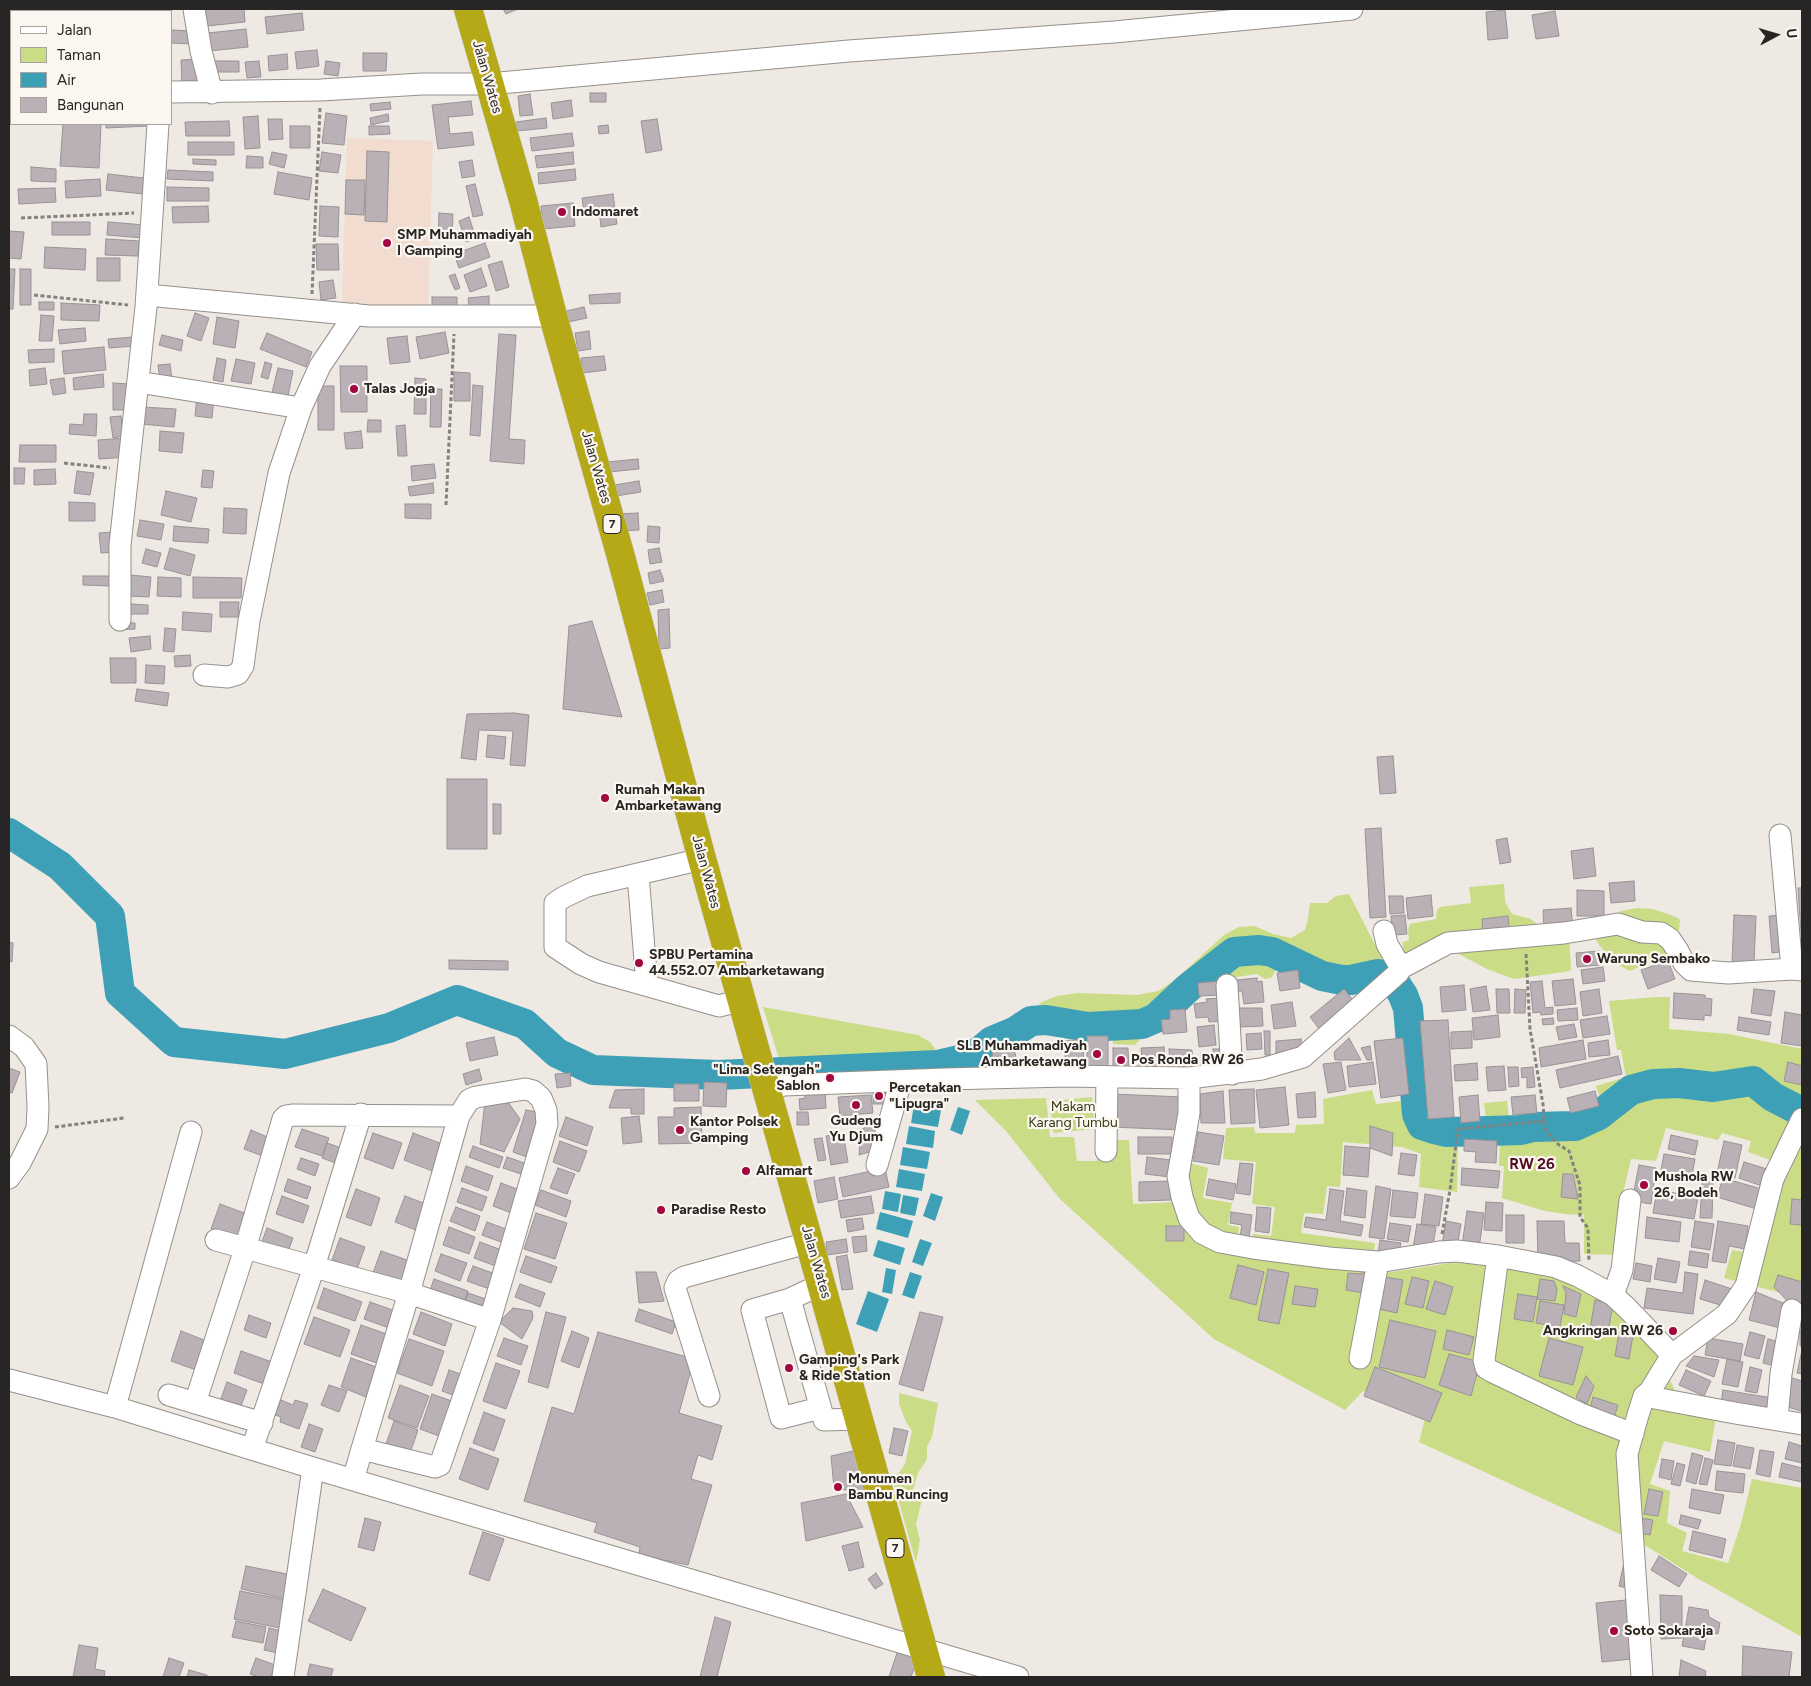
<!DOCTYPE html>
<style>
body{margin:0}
#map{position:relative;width:1811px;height:1686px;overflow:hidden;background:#eee9e2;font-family:Figtree,sans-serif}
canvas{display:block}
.frame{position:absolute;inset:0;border:10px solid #282624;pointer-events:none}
.legend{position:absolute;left:10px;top:10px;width:162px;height:115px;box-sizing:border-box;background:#fcf6f0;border:1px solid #a7a39e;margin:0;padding:6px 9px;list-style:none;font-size:15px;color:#282624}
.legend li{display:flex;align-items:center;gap:10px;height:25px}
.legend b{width:25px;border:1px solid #a7a39e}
.north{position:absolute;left:1751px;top:10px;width:50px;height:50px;-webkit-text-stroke:4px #fcf6f0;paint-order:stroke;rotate:84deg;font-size:14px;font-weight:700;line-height:20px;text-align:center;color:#282624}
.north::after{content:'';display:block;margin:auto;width:18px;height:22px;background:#282624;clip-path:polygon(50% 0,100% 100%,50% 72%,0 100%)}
</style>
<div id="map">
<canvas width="1811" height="1686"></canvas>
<div class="frame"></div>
<ul class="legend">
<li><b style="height:6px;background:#fff"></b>Jalan</li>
<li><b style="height:14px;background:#cadc86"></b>Taman</li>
<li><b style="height:14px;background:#3da0b7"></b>Air</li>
<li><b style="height:14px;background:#b9b1b5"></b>Bangunan</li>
</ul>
<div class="north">U</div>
</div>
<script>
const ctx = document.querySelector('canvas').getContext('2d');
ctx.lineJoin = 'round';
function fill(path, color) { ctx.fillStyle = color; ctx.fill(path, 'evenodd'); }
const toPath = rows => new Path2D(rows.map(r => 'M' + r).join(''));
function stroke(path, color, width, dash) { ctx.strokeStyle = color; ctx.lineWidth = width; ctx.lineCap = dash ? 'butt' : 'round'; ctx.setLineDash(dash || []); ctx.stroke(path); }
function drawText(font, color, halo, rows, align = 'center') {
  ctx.font = font + ' Figtree,sans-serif'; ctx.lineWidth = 4.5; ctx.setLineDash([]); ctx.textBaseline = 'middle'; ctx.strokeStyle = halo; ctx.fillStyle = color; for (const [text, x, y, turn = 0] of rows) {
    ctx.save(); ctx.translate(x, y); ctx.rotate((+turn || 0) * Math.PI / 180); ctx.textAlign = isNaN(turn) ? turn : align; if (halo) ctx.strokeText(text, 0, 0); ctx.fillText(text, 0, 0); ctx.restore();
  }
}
fill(toPath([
 [347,138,433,141,428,309,342,307]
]), '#f2dbcf');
fill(toPath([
 [1504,884,1505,902,1512,914,1531,919,1539,926,1569,933,1571,970,1564,972,1514,979,1487,969,1455,952,1402,959,1403,942,1409,940,1408,930,1410,924,1436,919,1437,910,1440,907,1471,903,1469,887],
 [1349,894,1386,966,1372,967,1350,976,1337,975,1309,964,1276,970,1271,978,1265,979,1257,974,1230,978,1227,960,1213,969,1173,1004,1135,1045,1113,1044,1112,1031,1061,1032,1040,1026,1026,1016,1042,1002,1057,996,1078,993,1137,995,1158,991,1175,980,1224,935,1239,927,1254,926,1273,934,1291,938,1305,930,1308,919,1310,903,1327,903,1336,896],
 [1637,908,1653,909,1676,917,1680,920,1678,939,1675,949,1662,957,1630,971,1617,964,1607,955,1597,942,1594,929,1610,920,1621,911],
 [1656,997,1670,997,1669,1029,1729,1034,1802,1049,1802,1296,1778,1292,1724,1278,1732,1250,1761,1255,1773,1161,1748,1152,1751,1141,1722,1133,1718,1140,1666,1128,1656,1161,1631,1159,1624,1189,1626,1197,1619,1255,1584,1254,1584,1215,1565,1214,1545,1211,1502,1198,1504,1166,1499,1166,1500,1137,1488,1137,1484,1103,1507,1101,1509,1120,1513,1121,1538,1117,1565,1120,1599,1110,1603,1106,1596,1086,1626,1077,1621,1050,1617,1050,1609,1001],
 [763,1007,918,1035,930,1042,941,1057,781,1065],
 [1372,1090,1376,1104,1411,1100,1411,1110,1415,1126,1422,1132,1458,1140,1457,1192,1419,1187,1421,1154,1402,1147,1343,1142,1340,1187,1327,1186,1323,1214,1304,1213,1301,1233,1375,1243,1371,1275,1451,1263,1499,1264,1552,1271,1605,1295,1659,1356,1676,1393,1718,1405,1710,1452,1664,1441,1650,1484,1670,1491,1667,1523,1687,1533,1682,1551,1728,1563,1741,1524,1752,1479,1802,1488,1802,1637,1697,1578,1648,1547,1419,1442,1427,1411,1363,1391,1345,1410,1214,1339,1060,1199,1006,1131,975,1100,1046,1098,1050,1137,1074,1137,1077,1161,1097,1161,1095,1140,1129,1140,1133,1204,1176,1202,1186,1162,1208,1168,1203,1198,1232,1203,1228,1225,1239,1227,1238,1238,1252,1241,1253,1234,1271,1236,1275,1207,1252,1204,1256,1162,1223,1159,1226,1128,1254,1127,1255,1133,1295,1133,1296,1125,1324,1124,1323,1099],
 [1092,1097,1095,1129,1053,1133,1050,1101],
 [899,1393,938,1403,932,1437,927,1447,927,1459,918,1473,913,1490,922,1499,916,1525,920,1540,916,1563,892,1477,899,1473,905,1464,912,1431,906,1422,899,1404]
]), '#cadc86');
fill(toPath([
 [914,1105,941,1110,938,1127,911,1123],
 [958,1107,970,1111,962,1135,950,1130],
 [909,1126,935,1131,933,1148,906,1144],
 [903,1147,930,1152,927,1169,900,1165],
 [899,1169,925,1174,922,1191,896,1187],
 [885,1191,901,1194,898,1212,882,1209],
 [931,1193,943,1197,935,1221,923,1216],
 [903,1195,919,1198,915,1216,900,1213],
 [880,1212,913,1221,908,1238,876,1229],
 [920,1239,932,1243,923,1266,912,1262],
 [878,1240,905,1248,900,1265,873,1256],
 [886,1268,896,1270,892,1294,882,1292],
 [910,1272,922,1276,914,1299,902,1295],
 [868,1291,889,1299,877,1332,856,1324]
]), '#3da0b7');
stroke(toPath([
 [9,833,60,866,110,916,120,993,174,1042,285,1054,389,1028,457,1000,525,1024,557,1053,593,1070,718,1075,937,1065,963,1059,980,1051,992,1041,1016,1031,1031,1021,1046,1020,1088,1027,1142,1024,1156,1018,1189,987,1234,952,1259,950,1272,952,1322,976,1342,980,1351,980,1378,974,1394,981,1403,995,1408,1008,1417,1114,1422,1125,1434,1129,1446,1132,1489,1131,1521,1130,1533,1127,1575,1126,1599,1115,1631,1090,1653,1084,1679,1083,1713,1087,1753,1081,1773,1097,1802,1112]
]), '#3da0b7', 30);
const building = toPath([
 [205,9,244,9,245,22,207,26,205,9],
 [503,9,518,9,506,14,503,9],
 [1505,10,1508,38,1488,40,1486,12,1505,10],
 [1555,11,1559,36,1536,39,1532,15,1555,11],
 [302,13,304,30,267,34,265,17,302,13],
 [246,29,248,47,209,51,208,33,246,29],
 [171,30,192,31,191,44,171,43,171,30],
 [317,50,319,66,297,69,295,52,317,50],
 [363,53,387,53,386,71,363,71,363,53],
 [287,54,288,69,269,71,268,56,287,54],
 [199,59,201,84,182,85,181,60,199,59],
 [214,61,239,61,239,72,214,72,214,61],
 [259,61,261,77,247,78,245,62,259,61],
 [326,61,340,63,338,76,324,74,326,61],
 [590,93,606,93,606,102,590,102,590,93],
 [530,94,533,115,520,116,518,96,530,94],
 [571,100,573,116,553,119,551,103,571,100],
 [471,101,473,115,448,117,450,134,472,132,474,145,438,149,432,105,471,101],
 [390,102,391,109,371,111,370,104,390,102],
 [326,113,347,116,344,145,322,143,326,113],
 [388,114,389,121,371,125,370,118,388,114],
 [258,116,260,148,245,149,243,117,258,116],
 [546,118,547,128,517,131,516,122,546,118],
 [268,119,282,119,283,139,269,140,268,119],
 [657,119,662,150,646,153,641,121,657,119],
 [229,121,230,136,186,136,185,122,229,121],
 [63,124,101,124,99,168,60,166,63,124],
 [106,124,148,124,148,126,106,128,106,124],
 [608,125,609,133,599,134,598,126,608,125],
 [290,126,310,126,310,148,290,148,290,126],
 [369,126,389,126,390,134,369,135,369,126],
 [572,133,574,146,532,151,530,138,572,133],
 [188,142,234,142,234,155,188,155,188,142],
 [367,151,389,152,387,222,365,221,367,151],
 [272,152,287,155,284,168,269,164,272,152],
 [322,152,341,155,338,173,319,171,322,152],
 [573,152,574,164,537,168,535,156,573,152],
 [247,156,263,157,263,168,246,168,247,156],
 [193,159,216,160,216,165,193,164,193,159],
 [472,160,475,176,462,178,459,162,472,160],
 [31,167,56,169,56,182,31,181,31,167],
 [575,169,576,180,539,184,538,173,575,169],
 [168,170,213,172,213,181,167,179,168,170],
 [278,172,312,178,309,200,274,194,278,172],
 [108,174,144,178,143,194,106,190,108,174],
 [100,179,101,196,66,198,65,181,100,179],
 [346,180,365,180,364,215,345,214,346,180],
 [475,184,483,215,473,217,466,186,475,184],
 [167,187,209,188,209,201,167,201,167,187],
 [55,188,56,202,19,204,18,189,55,188],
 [613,194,617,224,601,227,599,210,584,212,582,198,613,194],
 [573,203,575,226,543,229,541,206,573,203],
 [208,206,209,222,173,223,172,207,208,206],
 [320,206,339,207,338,237,319,236,320,206],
 [439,213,453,214,452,237,438,236,439,213],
 [469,217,476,238,466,242,459,221,469,217],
 [52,222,90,222,90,235,52,235,52,222],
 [108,222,145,225,144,238,107,235,108,222],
 [9,231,24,232,21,259,9,258,9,231],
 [106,239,139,241,138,256,105,255,106,239],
 [485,243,490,257,459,268,454,254,485,243],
 [316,244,338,244,339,270,317,270,316,244],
 [45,247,86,249,85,270,44,268,45,247],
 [97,258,120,258,120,281,97,281,97,258],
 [502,261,509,287,496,291,488,265,502,261],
 [481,268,487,286,470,292,464,275,481,268],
 [9,269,15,269,13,309,9,309,9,269],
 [20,269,31,269,31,305,20,305,20,269],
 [455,274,460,288,455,290,449,276,455,274],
 [333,280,336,298,321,300,319,282,333,280],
 [620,293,620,303,590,304,589,295,620,293],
 [489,296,489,307,469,308,468,298,489,296],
 [432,297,457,297,457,310,432,310,432,297],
 [39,302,54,302,54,310,39,310,39,302],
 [61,303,100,305,99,321,61,320,61,303],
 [584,307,587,318,568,322,566,311,584,307],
 [195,313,209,318,201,341,187,336,195,313],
 [41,315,54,316,52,341,39,341,41,315],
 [217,317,239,321,235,348,213,344,217,317],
 [85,328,86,341,60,344,58,330,85,328],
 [589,331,591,349,578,351,575,333,589,331],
 [445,332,449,353,420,359,416,337,445,332],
 [267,333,312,352,306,367,260,349,267,333],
 [499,334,516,335,509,439,525,440,524,464,490,461,499,334],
 [162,335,183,340,181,351,159,345,162,335],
 [407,336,410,362,390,364,387,338,407,336],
 [134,337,135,346,109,348,108,339,134,337],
 [104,347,106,370,64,374,62,351,104,347],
 [54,349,54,362,29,363,28,350,54,349],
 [604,356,606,370,583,373,581,358,604,356],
 [217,358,226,360,223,382,213,380,217,358],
 [236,359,255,363,251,384,231,381,236,359],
 [265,362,272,364,268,379,261,377,265,362],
 [170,364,172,379,160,381,158,365,170,364],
 [340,366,367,366,367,412,341,412,340,366],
 [45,368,47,384,30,386,29,370,45,368],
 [278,368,293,371,287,401,271,397,278,368],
 [454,372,470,373,470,401,454,401,454,372],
 [103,374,104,387,74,390,73,378,103,374],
 [64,378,66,393,53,395,50,380,64,378],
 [415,378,426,379,426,414,414,414,415,378],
 [113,383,130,384,130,410,113,410,113,383],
 [473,385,483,386,480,436,470,435,473,385],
 [318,386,334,386,334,430,318,430,318,386],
 [431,389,442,389,441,427,430,427,431,389],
 [197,396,214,398,212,418,195,416,197,396],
 [143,407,176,409,174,427,141,424,143,407],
 [84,414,97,414,96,436,69,434,70,424,83,425,84,414],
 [121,416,123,436,113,438,110,417,121,416],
 [368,420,381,420,381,432,367,432,368,420],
 [405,425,407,456,398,456,396,426,405,425],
 [160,431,184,433,182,453,159,451,160,431],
 [361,431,363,448,346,449,344,433,361,431],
 [127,438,129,457,99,459,98,440,127,438],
 [20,445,56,445,56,462,19,462,20,445],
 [638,459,639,469,609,472,608,462,638,459],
 [434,464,436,478,412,481,411,466,434,464],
 [14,468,25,468,24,484,14,484,14,468],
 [55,469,56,484,34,485,34,470,55,469],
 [203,470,214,471,212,488,201,487,203,470],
 [77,471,94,473,90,495,74,493,77,471],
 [639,481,641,492,616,496,614,485,639,481],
 [433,483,434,493,410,496,408,487,433,483],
 [166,491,197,498,191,522,161,515,166,491],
 [69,502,95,503,95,521,69,521,69,502],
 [405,504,431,504,431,519,405,518,405,504],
 [224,508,247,509,246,534,223,533,224,508],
 [638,513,639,530,619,531,618,514,638,513],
 [140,520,164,524,161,540,137,536,140,520],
 [174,526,209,529,208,543,173,541,174,526],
 [648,526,660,527,659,543,647,542,648,526],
 [112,532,114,552,101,553,99,533,112,532],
 [170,548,195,555,190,576,164,569,170,548],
 [659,548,662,562,650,564,648,550,659,548],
 [146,549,161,553,157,567,142,563,146,549],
 [660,570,664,581,650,584,648,573,660,570],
 [130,575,151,577,149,597,128,596,130,575],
 [83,576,111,576,110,586,83,585,83,576],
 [158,577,181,578,181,597,157,596,158,577],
 [193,577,242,578,241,598,193,598,193,577],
 [662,590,664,602,650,605,647,593,662,590],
 [220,602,239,602,238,617,220,617,220,602],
 [131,604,148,605,148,614,130,614,131,604],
 [669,609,670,648,659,649,658,610,669,609],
 [183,612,212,614,211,632,182,630,183,612],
 [592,621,622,717,563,709,569,626,592,621],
 [114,623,135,623,135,629,115,630,114,623],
 [165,628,176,629,174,652,163,651,165,628],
 [150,636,151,649,131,652,129,638,150,636],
 [190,655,191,666,175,667,174,656,190,655],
 [110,658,136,658,136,683,111,683,110,658],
 [146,665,165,666,164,684,145,683,146,665],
 [137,689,169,693,167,706,135,701,137,689],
 [514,713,529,715,525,766,510,765,513,731,479,730,476,760,461,758,467,714,514,713],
 [488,735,506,737,504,759,486,757,488,735],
 [1393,756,1396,793,1380,794,1377,757,1393,756],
 [447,779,487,779,487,849,447,849,447,779],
 [493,804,501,804,501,834,493,834,493,804],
 [1381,828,1386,917,1370,918,1365,829,1381,828],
 [1507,838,1511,862,1500,864,1496,840,1507,838],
 [1593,848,1596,876,1574,879,1571,851,1593,848],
 [1634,881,1635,901,1611,903,1609,883,1634,881],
 [1798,888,1802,888,1802,947,1798,888],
 [1577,890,1604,891,1604,916,1577,916,1577,890],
 [1431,895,1433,916,1408,919,1406,898,1431,895],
 [1389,896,1403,896,1404,913,1390,914,1389,896],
 [1571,908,1573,928,1544,930,1543,910,1571,908],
 [1405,915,1407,934,1393,935,1391,916,1405,915],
 [1734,915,1756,916,1754,963,1732,962,1734,915],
 [1784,915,1787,951,1772,953,1769,916,1784,915],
 [1508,916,1510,934,1483,936,1482,919,1508,916],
 [9,942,13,943,12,962,9,961,9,942],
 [1599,951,1600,965,1577,967,1576,953,1599,951],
 [449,960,508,961,508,970,449,969,449,960],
 [1668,961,1675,979,1648,989,1641,970,1668,961],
 [1603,967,1605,981,1583,984,1581,970,1603,967],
 [1298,970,1300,988,1280,991,1277,973,1298,970],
 [1257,978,1257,982,1262,981,1264,1002,1244,1004,1242,991,1237,991,1236,980,1257,978],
 [1573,979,1576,1004,1555,1006,1552,981,1573,979],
 [1221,981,1222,995,1199,996,1198,983,1221,981],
 [1542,981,1545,1008,1553,1007,1553,1014,1541,1015,1540,1012,1533,1013,1530,982,1542,981],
 [1464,985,1466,1010,1442,1012,1440,987,1464,985],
 [1486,986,1490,1010,1473,1012,1470,989,1486,986],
 [1344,989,1358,1006,1324,1035,1310,1017,1344,989],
 [1496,989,1509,989,1510,1013,1497,1013,1496,989],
 [1515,989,1526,990,1525,1013,1514,1013,1515,989],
 [1599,989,1602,1013,1583,1016,1580,992,1599,989],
 [1754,989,1775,991,1771,1016,1751,1013,1754,989],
 [1674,993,1705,995,1705,998,1712,999,1711,1016,1704,1015,1704,1020,1673,1018,1674,993],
 [1221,998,1224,1021,1209,1022,1208,1017,1196,1018,1194,1004,1207,1002,1206,999,1221,998],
 [1292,1002,1296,1026,1274,1029,1271,1005,1292,1002],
 [1238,1008,1262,1008,1263,1026,1239,1027,1238,1008],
 [1577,1008,1578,1020,1558,1021,1557,1010,1577,1008],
 [1185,1009,1187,1032,1163,1034,1161,1020,1170,1019,1170,1010,1185,1009],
 [1785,1012,1802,1015,1802,1046,1781,1043,1785,1012],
 [1498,1015,1500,1037,1474,1040,1472,1018,1498,1015],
 [1607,1016,1610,1034,1583,1038,1580,1020,1607,1016],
 [1739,1017,1771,1022,1769,1035,1737,1030,1739,1017],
 [1553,1018,1554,1024,1543,1025,1542,1019,1553,1018],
 [1448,1020,1454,1117,1428,1119,1420,1021,1448,1020],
 [1574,1024,1577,1037,1559,1040,1556,1027,1574,1024],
 [1214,1025,1216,1045,1199,1047,1197,1027,1214,1025],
 [1264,1031,1270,1031,1270,1055,1265,1055,1264,1031],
 [1472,1031,1472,1048,1451,1049,1451,1032,1472,1031],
 [1261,1033,1262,1049,1247,1050,1246,1034,1261,1033],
 [1087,1036,1108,1036,1108,1072,1087,1073,1087,1036],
 [494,1037,498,1055,470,1061,466,1043,494,1037],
 [1349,1038,1361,1060,1335,1060,1334,1052,1349,1038],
 [1403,1038,1409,1094,1381,1098,1374,1041,1403,1038],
 [1083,1039,1084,1069,1065,1069,1065,1041,1083,1039],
 [1301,1039,1302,1052,1276,1053,1276,1041,1301,1039],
 [1583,1040,1586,1059,1541,1067,1539,1048,1583,1040],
 [1608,1040,1610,1055,1589,1057,1588,1043,1608,1040],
 [1370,1046,1372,1060,1367,1060,1361,1048,1370,1046],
 [1164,1047,1165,1061,1158,1061,1159,1068,1139,1069,1139,1058,1142,1058,1141,1048,1164,1047],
 [1113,1048,1128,1048,1129,1073,1113,1073,1113,1048],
 [1015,1049,1016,1068,993,1070,992,1051,1015,1049],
 [1169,1049,1192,1050,1193,1069,1179,1070,1178,1061,1170,1062,1169,1049],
 [1213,1049,1229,1049,1229,1068,1213,1068,1213,1049],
 [1201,1053,1210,1053,1210,1073,1201,1074,1201,1053],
 [1618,1056,1622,1074,1560,1088,1556,1070,1618,1056],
 [1341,1062,1346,1090,1328,1093,1323,1064,1341,1062],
 [1373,1062,1376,1084,1349,1087,1347,1066,1373,1062],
 [1788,1062,1802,1066,1802,1085,1784,1081,1788,1062],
 [1477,1063,1478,1080,1455,1081,1454,1065,1477,1063],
 [1504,1066,1506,1090,1488,1091,1486,1067,1504,1066],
 [1508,1067,1518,1067,1519,1086,1509,1087,1508,1067],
 [1533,1067,1535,1087,1527,1088,1527,1077,1522,1078,1521,1068,1533,1067],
 [9,1068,20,1072,12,1093,9,1092,9,1068],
 [479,1069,482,1080,466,1085,463,1074,479,1069],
 [570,1073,571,1086,557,1088,555,1074,570,1073],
 [704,1082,727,1083,726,1107,703,1106,704,1082],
 [674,1084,699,1084,699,1101,674,1101,674,1084],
 [873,1087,885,1087,885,1104,873,1104,873,1087],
 [1285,1087,1289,1125,1260,1128,1256,1090,1285,1087],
 [644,1089,644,1114,631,1114,631,1108,609,1108,615,1090,644,1089],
 [1254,1089,1255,1123,1231,1124,1229,1090,1254,1089],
 [1223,1091,1225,1123,1201,1123,1200,1094,1223,1091],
 [1595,1091,1599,1106,1571,1113,1567,1098,1595,1091],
 [825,1092,826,1108,800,1110,799,1099,805,1098,805,1093,825,1092],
 [1315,1092,1316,1117,1298,1118,1296,1094,1315,1092],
 [1112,1094,1183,1097,1182,1130,1111,1127,1112,1094],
 [871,1095,873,1113,840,1116,838,1097,871,1095],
 [1478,1095,1480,1121,1461,1123,1459,1097,1478,1095],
 [1535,1095,1537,1113,1513,1115,1511,1097,1535,1095],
 [485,1102,508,1102,520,1119,504,1152,480,1144,485,1102],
 [701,1107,702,1143,659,1144,658,1117,674,1117,674,1108,701,1107],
 [526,1110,543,1113,535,1160,513,1152,526,1110],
 [797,1112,808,1112,809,1125,797,1125,797,1112],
 [639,1116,642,1142,623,1144,621,1118,639,1116],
 [566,1117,593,1127,587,1146,559,1136,566,1117],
 [872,1123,879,1149,859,1155,861,1130,872,1123],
 [1370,1126,1393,1133,1392,1156,1370,1148,1370,1126],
 [302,1129,329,1138,322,1156,295,1147,302,1129],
 [251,1130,272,1139,268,1158,244,1149,251,1130],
 [1198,1132,1224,1136,1219,1165,1193,1161,1198,1132],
 [373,1133,402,1143,393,1169,364,1158,373,1133],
 [413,1133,445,1145,435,1172,404,1160,413,1133],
 [843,1133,848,1162,831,1165,826,1136,843,1133],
 [1671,1135,1698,1141,1695,1155,1668,1149,1671,1135],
 [1138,1137,1172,1137,1172,1154,1138,1154,1138,1137],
 [822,1138,826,1160,818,1161,814,1139,822,1138],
 [1464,1139,1497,1141,1496,1163,1475,1162,1476,1152,1464,1151,1464,1139],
 [560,1141,587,1151,579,1172,553,1162,560,1141],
 [1724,1141,1742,1145,1735,1178,1717,1173,1724,1141],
 [327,1143,347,1150,341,1165,322,1158,327,1143],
 [473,1146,503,1157,499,1168,469,1157,473,1146],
 [1345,1146,1370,1148,1368,1177,1343,1175,1345,1146],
 [1401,1153,1417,1155,1414,1176,1398,1174,1401,1153],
 [1664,1154,1695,1159,1691,1181,1660,1175,1664,1154],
 [507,1157,533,1166,530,1177,503,1168,507,1157],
 [1147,1157,1171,1160,1170,1177,1145,1174,1147,1157],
 [301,1158,319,1164,315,1176,297,1169,301,1158],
 [1744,1162,1767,1169,1762,1186,1739,1178,1744,1162],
 [1240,1163,1253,1164,1250,1195,1236,1193,1240,1163],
 [1639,1165,1656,1168,1651,1204,1632,1201,1639,1165],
 [466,1166,493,1176,488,1191,461,1181,466,1166],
 [558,1168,575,1174,567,1194,550,1188,558,1168],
 [885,1168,889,1187,843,1197,839,1178,885,1168],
 [1462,1168,1500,1171,1498,1188,1461,1185,1462,1168],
 [1563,1174,1573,1174,1578,1199,1561,1197,1563,1174],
 [834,1177,838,1199,818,1203,814,1181,834,1177],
 [1723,1178,1765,1190,1760,1210,1717,1197,1723,1178],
 [288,1179,311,1187,307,1199,284,1191,288,1179],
 [1209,1179,1236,1184,1233,1200,1206,1195,1209,1179],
 [1171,1181,1171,1200,1139,1201,1139,1182,1171,1181],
 [1702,1182,1713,1182,1712,1218,1700,1218,1702,1182],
 [501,1183,525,1192,517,1215,493,1206,501,1183],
 [1376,1186,1391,1189,1384,1239,1369,1237,1376,1186],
 [462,1188,487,1197,482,1211,457,1202,462,1188],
 [1347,1188,1367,1191,1365,1218,1344,1215,1347,1188],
 [356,1189,380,1198,371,1226,346,1217,356,1189],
 [1330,1189,1344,1191,1340,1221,1363,1225,1361,1236,1304,1227,1306,1217,1326,1220,1330,1189],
 [541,1190,571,1201,566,1217,535,1205,541,1190],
 [1393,1190,1418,1193,1415,1218,1390,1216,1393,1190],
 [1657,1190,1698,1197,1694,1219,1653,1213,1657,1190],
 [1425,1194,1443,1197,1439,1226,1421,1224,1425,1194],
 [282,1196,309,1206,303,1223,276,1214,282,1196],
 [405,1196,431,1206,421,1232,395,1222,405,1196],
 [871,1196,874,1213,841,1218,838,1201,871,1196],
 [1792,1199,1802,1200,1802,1225,1790,1224,1792,1199],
 [1486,1202,1503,1203,1502,1231,1484,1230,1486,1202],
 [220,1204,247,1214,238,1239,211,1229,220,1204],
 [456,1207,480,1216,475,1231,450,1221,456,1207],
 [1257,1207,1271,1208,1269,1233,1255,1231,1257,1207],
 [1467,1211,1484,1213,1479,1248,1462,1246,1467,1211],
 [1231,1212,1252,1215,1249,1238,1240,1236,1242,1225,1230,1223,1231,1212],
 [536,1213,567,1223,555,1259,524,1249,536,1213],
 [1506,1215,1524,1215,1524,1243,1506,1243,1506,1215],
 [1647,1217,1681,1222,1679,1242,1645,1238,1647,1217],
 [862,1218,864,1229,848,1232,846,1220,862,1218],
 [1446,1221,1461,1224,1457,1247,1442,1245,1446,1221],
 [1537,1221,1564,1221,1565,1243,1579,1243,1580,1261,1538,1262,1537,1221],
 [1695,1221,1714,1224,1710,1250,1691,1247,1695,1221],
 [1718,1221,1748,1226,1745,1249,1729,1246,1726,1263,1712,1261,1718,1221],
 [487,1222,514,1232,509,1245,482,1235,487,1222],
 [1390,1223,1411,1226,1408,1242,1387,1239,1390,1223],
 [1417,1224,1436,1227,1432,1251,1413,1248,1417,1224],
 [1166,1226,1184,1226,1184,1241,1166,1241,1166,1226],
 [449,1227,475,1237,469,1254,443,1245,449,1227],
 [267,1228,293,1238,286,1257,260,1247,267,1228],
 [866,1236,867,1251,854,1253,852,1237,866,1236],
 [340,1238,365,1247,357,1269,332,1260,340,1238],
 [846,1239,848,1252,827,1255,826,1242,846,1239],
 [1380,1240,1401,1243,1398,1258,1378,1254,1380,1240],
 [480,1242,507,1252,501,1268,474,1258,480,1242],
 [381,1251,410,1261,402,1284,373,1273,381,1251],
 [1690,1251,1709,1254,1707,1268,1688,1265,1690,1251],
 [441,1254,467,1263,460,1281,435,1271,441,1254],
 [847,1255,853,1289,842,1290,836,1257,847,1255],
 [526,1256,557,1267,551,1283,520,1272,526,1256],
 [1658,1258,1680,1262,1676,1283,1654,1279,1658,1258],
 [1636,1263,1652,1266,1650,1282,1633,1279,1636,1263],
 [1238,1265,1264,1272,1256,1305,1230,1298,1238,1265],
 [473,1266,501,1276,495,1291,467,1281,473,1266],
 [1268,1269,1289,1273,1279,1324,1258,1320,1268,1269],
 [636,1272,656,1272,664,1301,639,1303,636,1272],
 [1367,1272,1364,1293,1346,1290,1348,1273,1359,1274,1367,1272],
 [1685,1272,1698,1274,1693,1314,1644,1308,1647,1288,1683,1293,1685,1272],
 [1778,1275,1802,1282,1802,1300,1799,1313,1774,1287,1778,1275],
 [1385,1277,1403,1280,1397,1313,1379,1309,1385,1277],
 [1412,1277,1429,1281,1423,1308,1405,1304,1412,1277],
 [434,1279,468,1291,462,1308,428,1296,434,1279],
 [1540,1279,1554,1281,1557,1289,1555,1301,1537,1299,1540,1279],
 [1705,1280,1732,1289,1727,1307,1700,1299,1705,1280],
 [1435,1281,1453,1287,1445,1315,1426,1309,1435,1281],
 [520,1284,545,1293,540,1307,515,1297,520,1284],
 [1295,1286,1318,1289,1315,1307,1292,1304,1295,1286],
 [1563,1286,1581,1294,1576,1317,1564,1314,1566,1293,1563,1286],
 [324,1288,362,1302,355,1321,317,1308,324,1288],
 [1756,1292,1783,1303,1780,1328,1749,1320,1756,1292],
 [468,1293,495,1302,490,1318,463,1309,468,1293],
 [1518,1294,1537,1297,1533,1322,1514,1319,1518,1294],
 [1595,1300,1613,1304,1608,1332,1590,1329,1595,1300],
 [1540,1301,1564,1305,1560,1327,1536,1323,1540,1301],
 [370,1302,398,1312,392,1329,364,1319,370,1302],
 [513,1308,532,1311,533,1318,522,1339,499,1322,513,1308],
 [639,1309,676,1322,672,1334,635,1321,639,1309],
 [421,1312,452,1324,445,1346,413,1334,421,1312],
 [546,1312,566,1317,548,1388,528,1382,546,1312],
 [920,1312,943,1317,923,1391,899,1384,920,1312],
 [249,1315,271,1323,266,1338,244,1330,249,1315],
 [314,1317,350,1330,340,1357,304,1344,314,1317],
 [1390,1320,1436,1331,1425,1378,1379,1367,1390,1320],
 [361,1325,392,1336,382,1365,351,1354,361,1325],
 [1447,1330,1474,1337,1469,1355,1443,1349,1447,1330],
 [1800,1330,1802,1330,1802,1346,1800,1346,1800,1330],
 [181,1331,209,1342,199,1371,171,1361,181,1331],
 [572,1331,589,1338,579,1368,561,1361,572,1331],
 [598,1332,694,1359,679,1413,722,1426,712,1460,698,1455,691,1479,712,1485,688,1565,639,1555,640,1547,594,1532,597,1523,524,1501,552,1407,574,1414,598,1332],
 [1750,1332,1765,1336,1759,1359,1744,1355,1750,1332],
 [1619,1333,1633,1335,1629,1359,1615,1356,1619,1333],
 [504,1338,528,1346,521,1365,497,1356,504,1338],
 [1549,1338,1583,1347,1573,1385,1539,1376,1549,1338],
 [1708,1338,1743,1344,1740,1361,1705,1355,1708,1338],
 [409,1339,444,1351,432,1386,397,1373,409,1339],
 [1768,1339,1780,1342,1775,1366,1763,1363,1768,1339],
 [1802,1350,1802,1374,1797,1373,1802,1350],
 [241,1351,272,1362,264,1384,234,1373,241,1351],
 [1449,1354,1480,1362,1471,1396,1439,1385,1449,1354],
 [1694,1356,1719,1360,1714,1377,1686,1366,1694,1356],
 [351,1358,382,1369,371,1399,341,1387,351,1358],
 [1727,1359,1743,1362,1738,1387,1722,1384,1727,1359],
 [496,1363,520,1371,506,1409,483,1401,496,1363],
 [1375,1367,1442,1393,1430,1422,1364,1396,1375,1367],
 [1750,1367,1762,1370,1757,1393,1745,1391,1750,1367],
 [449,1370,469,1377,461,1398,442,1391,449,1370],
 [1686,1370,1711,1381,1704,1396,1679,1385,1686,1370],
 [1586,1376,1594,1386,1587,1404,1576,1397,1586,1376],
 [1789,1377,1802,1381,1801,1411,1781,1405,1789,1377],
 [227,1382,247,1390,239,1411,219,1404,227,1382],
 [329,1385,347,1391,339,1412,321,1405,329,1385],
 [400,1385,429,1396,417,1428,388,1418,400,1385],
 [1723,1390,1773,1398,1770,1411,1721,1404,1723,1390],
 [432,1394,460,1404,447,1439,420,1429,432,1394],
 [1593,1397,1618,1405,1613,1421,1589,1412,1593,1397],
 [281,1400,293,1405,295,1400,308,1404,299,1429,280,1422,281,1417,275,1415,281,1400],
 [484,1412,505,1420,494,1451,473,1443,484,1412],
 [394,1421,418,1430,408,1459,384,1450,394,1421],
 [309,1424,323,1429,315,1452,301,1447,309,1424],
 [894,1428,908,1431,902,1456,889,1453,894,1428],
 [1718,1440,1735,1443,1731,1466,1714,1464,1718,1440],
 [1789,1442,1802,1446,1802,1463,1785,1459,1789,1442],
 [1737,1445,1754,1448,1750,1469,1733,1466,1737,1445],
 [470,1448,499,1459,488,1490,459,1479,470,1448],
 [862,1449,874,1495,834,1488,831,1456,862,1449],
 [1760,1450,1774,1452,1770,1477,1756,1474,1760,1450],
 [1692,1453,1703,1456,1696,1484,1686,1481,1692,1453],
 [1705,1458,1713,1460,1707,1485,1699,1484,1705,1458],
 [1662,1459,1674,1461,1671,1480,1659,1477,1662,1459],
 [1677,1463,1685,1465,1680,1486,1671,1484,1677,1463],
 [1782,1463,1802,1468,1802,1482,1779,1477,1782,1463],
 [1717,1471,1745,1474,1743,1493,1715,1490,1717,1471],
 [1649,1489,1663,1492,1658,1516,1644,1514,1649,1489],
 [1692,1489,1724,1495,1720,1514,1689,1508,1692,1489],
 [846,1494,863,1527,806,1541,801,1503,846,1494],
 [1681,1515,1701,1520,1698,1529,1679,1524,1681,1515],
 [365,1518,381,1522,374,1551,358,1547,365,1518],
 [1640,1518,1653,1520,1650,1535,1637,1533,1640,1518],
 [1693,1531,1726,1539,1722,1558,1689,1550,1693,1531],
 [483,1532,504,1539,489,1581,469,1574,483,1532],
 [858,1542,864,1567,849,1571,842,1546,858,1542],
 [1626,1553,1630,1589,1619,1586,1626,1553],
 [1659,1556,1687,1574,1679,1587,1651,1570,1659,1556],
 [246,1566,292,1575,287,1599,241,1589,246,1566],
 [876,1573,883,1584,875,1589,868,1579,876,1573],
 [323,1589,366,1608,351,1641,308,1621,323,1589],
 [240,1591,286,1600,280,1628,234,1619,240,1591],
 [1660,1595,1682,1596,1682,1638,1661,1639,1660,1595],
 [1626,1600,1632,1659,1602,1662,1596,1603,1626,1600],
 [1689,1607,1708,1610,1709,1617,1720,1623,1718,1634,1707,1632,1704,1650,1682,1646,1689,1607],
 [715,1617,731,1622,717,1677,700,1677,715,1617],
 [236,1621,266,1627,263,1643,232,1637,236,1621],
 [269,1628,283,1631,278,1653,264,1650,269,1628],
 [79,1645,98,1648,95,1669,105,1671,104,1677,73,1677,79,1645],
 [1743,1646,1792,1652,1789,1677,1742,1676,1743,1646],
 [898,1650,918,1656,911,1677,889,1677,898,1650],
 [169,1658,184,1663,179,1677,163,1677,169,1658],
 [256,1658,275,1665,271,1677,259,1677,250,1674,256,1658],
 [1681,1660,1706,1671,1705,1677,1679,1677,1681,1660],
 [310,1664,333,1669,331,1677,307,1677,310,1664],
 [189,1670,207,1675,207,1677,187,1677,189,1670]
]);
fill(building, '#b9b1b5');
stroke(building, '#999296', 1);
const minor = toPath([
 [194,9,201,51,212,93],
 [9,87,11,87],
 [171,92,321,90,422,84,489,84,849,51,1114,32,1352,9],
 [147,295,369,316,553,316],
 [138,382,301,408],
 [120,620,120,545,146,307,158,124],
 [204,675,228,677,238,674,243,666,249,621,279,473,301,408,320,366,355,314],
 [1780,835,1792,969],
 [702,859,587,886,564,897,555,903,555,947,581,964,599,972,719,1006,742,1000],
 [638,875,647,985],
 [1384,931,1387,944,1401,968],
 [1227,985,1232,1074],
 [9,1036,24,1047,36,1064,38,1107,37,1129,20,1163,9,1178],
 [1189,1078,1189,1113,1178,1176,1182,1197,1189,1218,1202,1233,1220,1242,1253,1248,1329,1258,1378,1262,1439,1252,1457,1251,1498,1256,1556,1267,1578,1276,1613,1295,1627,1308,1672,1355],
 [767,1090,784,1085,946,1079,1067,1076,1189,1078,1262,1069,1303,1057,1398,973,1401,968,1448,943,1564,933,1618,924,1642,932,1661,933,1670,939,1678,951,1684,963,1691,970,1728,973,1792,969,1802,970],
 [1106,1151,1107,1077],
 [877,1165,901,1081],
 [216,1240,409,1293,490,1320],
 [1498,1256,1484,1360,1486,1368,1491,1371,1581,1414,1633,1434],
 [1613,1295,1622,1270,1630,1200],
 [790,1299,824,1420,859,1419],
 [1360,1358,1378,1262],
 [9,1380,115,1407,313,1468,1018,1677],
 [169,1395,262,1423],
 [709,1396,675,1288,678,1281,684,1277,811,1242],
 [1644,1396,1735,1413,1802,1424],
 [195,1403,245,1249,283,1119,286,1116,292,1115,459,1116],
 [115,1407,191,1132],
 [820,1408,781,1418,752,1310,790,1299,822,1284],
 [1777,1419,1781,1374,1792,1310],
 [252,1449,314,1267,361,1114],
 [353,1480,362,1449,409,1293,459,1116,469,1100,476,1097,525,1089,533,1091,541,1098,546,1110,547,1124,490,1320,440,1465,435,1467,362,1449],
 [283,1677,313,1468],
 [1642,1677,1627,1454,1638,1415,1644,1396,1650,1391,1672,1355,1727,1314,1746,1286,1773,1179,1802,1119]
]);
const highway = toPath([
 [468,9,523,200,553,316,621,557,702,859,931,1677]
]);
stroke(minor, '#95908a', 23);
stroke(highway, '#c7c7c6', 29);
stroke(toPath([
 [21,218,134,213],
 [312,294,320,108],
 [34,295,128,305],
 [64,463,110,468],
 [446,505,454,334],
 [1526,954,1530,1029,1543,1104,1545,1130,1559,1145,1569,1151,1574,1167,1580,1185,1580,1217,1588,1228,1589,1261],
 [55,1127,124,1118],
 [1442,1234,1450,1190,1458,1129,1545,1121]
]), '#85817d', 3, [4, 2.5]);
stroke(minor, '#fff', 21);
stroke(highway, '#b6a917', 28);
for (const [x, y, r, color] of [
 [562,212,5,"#a20641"],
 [387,243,5,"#a20641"],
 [354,389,5,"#a20641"],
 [605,798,5,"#a20641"],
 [1587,959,5,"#a20641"],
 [639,963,5,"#a20641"],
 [1097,1054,5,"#a20641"],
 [1121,1060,5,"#a20641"],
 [830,1078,5,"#a20641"],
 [879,1096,5,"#a20641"],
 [856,1105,5,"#a20641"],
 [680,1130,5,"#a20641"],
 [746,1171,5,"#a20641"],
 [1644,1185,5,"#a20641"],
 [661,1210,5,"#a20641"],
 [1673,1331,5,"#a20641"],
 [789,1368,5,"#a20641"],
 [838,1487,5,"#a20641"],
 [1614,1631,5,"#a20641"]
]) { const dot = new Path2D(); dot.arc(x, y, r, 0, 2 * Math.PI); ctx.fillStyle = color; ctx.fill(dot); stroke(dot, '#fcf6f0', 2); }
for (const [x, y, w] of [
 [612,524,18],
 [895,1548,18]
]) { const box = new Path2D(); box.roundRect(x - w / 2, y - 9.5, w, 19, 4); ctx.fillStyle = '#fcf6f0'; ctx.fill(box); stroke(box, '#282624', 1); }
drawText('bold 12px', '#282624', null, [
 ["7",612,524],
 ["7",895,1548]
]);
drawText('14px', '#282624', '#fcf6f0', [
 ["Jalan Wates",487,77,74],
 ["Jalan Wates",596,467,74],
 ["Jalan Wates",706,872,75],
 ["Jalan Wates",816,1262,74]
]);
drawText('bold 14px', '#282624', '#fcf6f0', [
 ["Indomaret",572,212],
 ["SMP Muhammadiyah",397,235],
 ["I Gamping",397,251],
 ["Talas Jogja",364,389],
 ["Rumah Makan",615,790],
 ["Ambarketawang",615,806],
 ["SPBU Pertamina",649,955],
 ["44.552.07 Ambarketawang",649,971],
 ["Warung Sembako",1597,959],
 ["SLB Muhammadiyah",1087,1046,"right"],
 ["Ambarketawang",1087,1062,"right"],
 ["Pos Ronda RW 26",1131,1060],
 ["\"Lima Setengah\"",820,1070,"right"],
 ["Sablon",820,1086,"right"],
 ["Percetakan",889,1088],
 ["\"Lipugra\"",889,1104],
 ["Gudeng",856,1121,"center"],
 ["Yu Djum",856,1137,"center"],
 ["Kantor Polsek",690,1122],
 ["Gamping",690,1138],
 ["Alfamart",756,1171],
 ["Mushola RW",1654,1177],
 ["26, Bodeh",1654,1193],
 ["Paradise Resto",671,1210],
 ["Angkringan RW 26",1663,1331,"right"],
 ["Gamping's Park",799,1360],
 ["& Ride Station",799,1376],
 ["Monumen",848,1479],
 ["Bambu Runcing",848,1495],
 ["Soto Sokaraja",1624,1631]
], 'left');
drawText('14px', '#363e17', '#fcf6f0', [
 ["Makam",1073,1107],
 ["Karang Tumbu",1073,1123]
]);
drawText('bold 15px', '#520d21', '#fcf6f0', [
 ["RW 26",1532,1165]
]);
</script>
